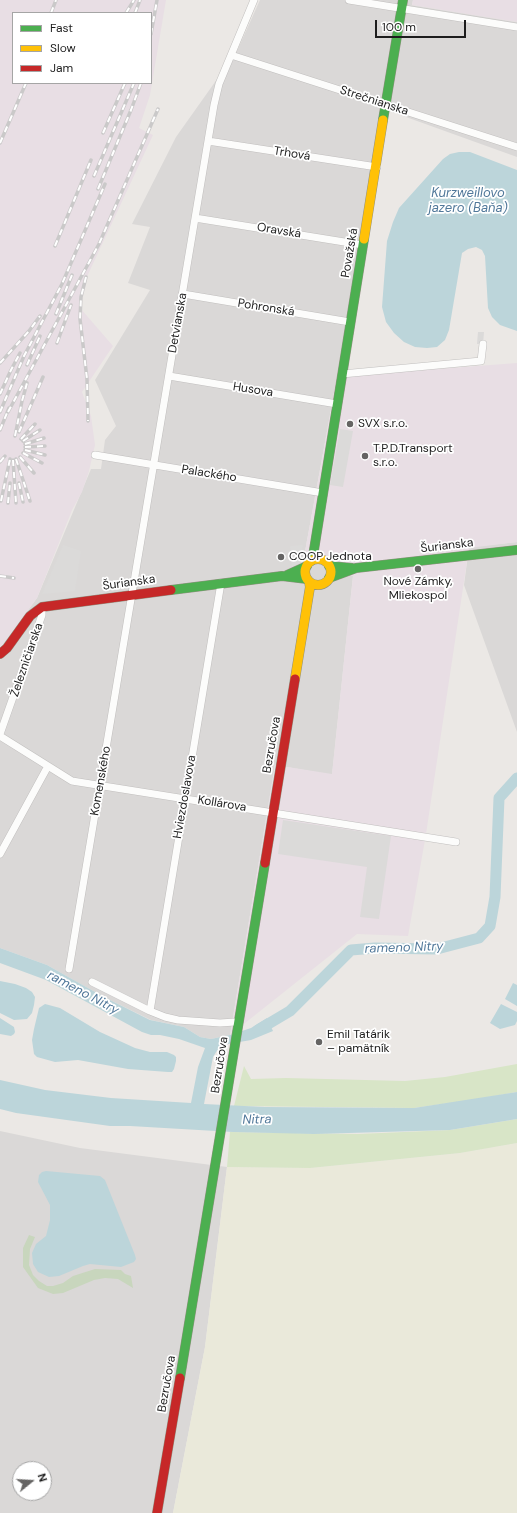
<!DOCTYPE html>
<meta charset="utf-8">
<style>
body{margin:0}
#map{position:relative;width:517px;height:1513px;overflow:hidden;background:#ebe8e5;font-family:"DM Sans",sans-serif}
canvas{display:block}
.legend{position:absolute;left:12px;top:12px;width:140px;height:72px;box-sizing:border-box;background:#fff;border:1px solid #a5a5a5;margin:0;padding:5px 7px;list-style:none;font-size:12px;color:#1d1d1d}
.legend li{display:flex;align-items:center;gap:8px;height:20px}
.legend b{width:20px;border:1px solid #a5a5a5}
.north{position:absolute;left:12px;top:1461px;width:40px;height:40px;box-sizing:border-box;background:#fff;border:1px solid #a5a5a5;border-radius:50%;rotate:72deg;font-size:11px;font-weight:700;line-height:16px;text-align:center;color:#1d1d1d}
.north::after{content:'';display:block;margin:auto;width:14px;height:18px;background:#656463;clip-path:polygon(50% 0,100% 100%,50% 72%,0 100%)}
.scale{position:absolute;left:375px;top:20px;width:91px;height:18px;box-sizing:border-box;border:2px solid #1d1d1d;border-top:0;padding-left:5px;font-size:12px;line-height:14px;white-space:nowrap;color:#1d1d1d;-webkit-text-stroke:3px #fff;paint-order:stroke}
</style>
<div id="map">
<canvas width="517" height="1513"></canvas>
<ul class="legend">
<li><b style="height:5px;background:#4caf50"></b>Fast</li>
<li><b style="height:5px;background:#ffc107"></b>Slow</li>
<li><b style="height:5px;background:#c62828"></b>Jam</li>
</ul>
<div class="north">N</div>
<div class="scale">100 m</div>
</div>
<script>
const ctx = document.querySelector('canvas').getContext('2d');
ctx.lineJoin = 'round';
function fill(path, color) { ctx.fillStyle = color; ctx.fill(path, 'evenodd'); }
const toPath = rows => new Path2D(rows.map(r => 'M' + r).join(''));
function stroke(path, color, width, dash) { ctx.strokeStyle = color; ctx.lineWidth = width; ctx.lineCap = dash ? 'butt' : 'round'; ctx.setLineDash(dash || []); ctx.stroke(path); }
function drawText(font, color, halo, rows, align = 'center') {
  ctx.font = font + ' "DM Sans",sans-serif'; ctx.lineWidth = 3.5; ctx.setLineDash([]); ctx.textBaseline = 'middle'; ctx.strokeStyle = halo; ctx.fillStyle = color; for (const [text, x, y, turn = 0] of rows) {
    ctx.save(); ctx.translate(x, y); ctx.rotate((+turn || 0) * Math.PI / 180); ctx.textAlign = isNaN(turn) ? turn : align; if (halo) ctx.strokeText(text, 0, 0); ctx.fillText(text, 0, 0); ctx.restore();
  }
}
fill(toPath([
 [260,0,413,0,412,5,517,22,517,157,381,108,336,382,304,557,353,576,332,775,275,765,230,1035,211,1039,200,1037,184,1027,151,1020,104,997,47,965,0,948,0,648,37,598,91,469,101,469,105,440,116,426,95,380,150,290,128,283,150,227,132,224,176,137,237,51],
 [517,542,517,732,464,585,469,547],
 [0,1131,80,1148,227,1167,205,1347,173,1513,0,1513],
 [20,1469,44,1469,44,1493,20,1493]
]), '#dad8d7');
fill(toPath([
 [0,0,166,0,150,95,139,128,153,135,84,283,81,309,113,346,82,392,91,416,95,445,89,471,82,492,72,510,37,598,0,648],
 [13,13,151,13,151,83,13,83],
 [413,0,517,0,517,22,412,5],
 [517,363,517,542,469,548,426,834,408,936,357,934,230,1035,275,765,332,774,353,576,304,557,336,382,345,376]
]), '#e8dee4');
fill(toPath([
 [517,1143,517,1513,173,1513,205,1347,227,1167,310,1168,460,1153]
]), '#eae9da');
fill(toPath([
 [517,1064,517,1092,471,1100,414,1108,234,1106,244,1066,251,1079,286,1078,405,1081,445,1077],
 [517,1119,517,1143,460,1153,310,1168,227,1167,230,1132,358,1134,450,1130]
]), '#d8e5c7');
fill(toPath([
 [29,1235,35,1237,30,1249,29,1265,33,1275,39,1281,47,1286,53,1286,63,1283,73,1276,95,1269,121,1270,125,1274,131,1276,133,1288,118,1279,105,1278,94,1280,63,1293,53,1294,38,1288,23,1267,23,1248]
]), '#c8d6bd');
fill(toPath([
 [478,332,484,332,483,344,477,344],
 [340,429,353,431,343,487,330,485],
 [63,545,81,551,75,591,42,594],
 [303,545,299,566,292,567,290,546],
 [283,820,391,836,379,919,360,917,367,867,278,854]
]), '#dbdad9');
fill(toPath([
 [459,152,470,152,517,170,517,331,500,325,492,317,488,308,485,256,482,250,476,247,468,249,462,253,449,330,445,340,437,347,427,348,415,347,404,342,394,333,386,322,382,307,387,241,393,222,399,208,443,159,450,154],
 [0,948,47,965,104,997,150,1020,184,1027,200,1037,211,1039,230,1035,251,1028,267,1018,273,1031,251,1040,228,1044,218,1049,213,1057,204,1104,265,1107,414,1108,517,1092,517,1119,450,1130,314,1134,233,1132,130,1126,110,1126,16,1113,0,1109,0,1080,45,1090,111,1098,191,1103,198,1067,205,1048,179,1039,160,1035,151,1035,142,1032,46,980,0,963],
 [0,981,15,984,26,988,32,992,35,997,34,1005,32,1013,27,1019,14,1020,0,1013],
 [513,983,517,985,517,1006,505,999],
 [45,1004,60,1008,100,1032,135,1048,150,1052,167,1052,174,1055,176,1057,176,1061,174,1069,172,1072,168,1072,128,1069,78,1060,55,1062,37,1057,34,1054,32,1040,34,1029,39,1008],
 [501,1004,517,1012,517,1021,515,1025,500,1029,490,1023],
 [0,1018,14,1027,15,1032,14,1034,11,1036,0,1034],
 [46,1171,100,1176,105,1180,135,1255,136,1259,134,1262,121,1267,90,1264,83,1266,59,1276,49,1277,38,1272,33,1264,32,1253,36,1244,46,1236,50,1220,50,1205,38,1182,39,1175,42,1172]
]), '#bcd5da');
stroke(toPath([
 [258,1030,290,1011,351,950,375,948,437,949,479,938,490,926,495,897,499,798,517,778]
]), '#bcd5da', 11);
const street = toPath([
 [349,0,517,27],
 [231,55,517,147],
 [208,141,377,167],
 [195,218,363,245],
 [183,294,350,322],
 [342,374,481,361,483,344],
 [169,376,337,404],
 [95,455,323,493],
 [0,734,42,615,42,607],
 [0,736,72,781,456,842],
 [0,854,48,766],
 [69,969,214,105,219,84,254,0],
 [92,982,150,1011,165,1017,178,1020,220,1023,235,1022],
 [150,1011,221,583]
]);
const fast = toPath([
 [383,120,403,0],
 [311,561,313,556,364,239],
 [329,566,352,568],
 [287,575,307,566],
 [329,578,356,568,517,550],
 [171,590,282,576,307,579],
 [180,1378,265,863]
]);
const slow = toPath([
 [364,239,383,120],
 '305 572a13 13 0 1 1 26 0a13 13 0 1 1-26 0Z',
 [295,679,310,587,309,581]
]);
const jam = toPath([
 [0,654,7,648,30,616,42,607,171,590],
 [265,863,295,679],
 [157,1513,180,1378]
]);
stroke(street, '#c1bfbe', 8);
stroke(fast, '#919180', 10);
stroke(slow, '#919180', 10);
stroke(jam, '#919180', 10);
stroke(street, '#fcfcfb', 7);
stroke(fast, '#4caf50', 9);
stroke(slow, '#ffc107', 9);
stroke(jam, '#c62828', 9);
const rail = toPath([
 [51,13,56,0],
 [126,13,134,0],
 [135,13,140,0],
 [151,34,157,0],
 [103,133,125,83],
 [0,143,26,83],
 [94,176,134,83],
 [98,189,131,110,141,83],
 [55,246,91,160],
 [86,277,81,297,80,319,87,379,88,421],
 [56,314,72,275],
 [57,343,71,305],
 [0,363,29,331,40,316],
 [27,365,40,336],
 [0,394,11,370,20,353],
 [0,412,24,356,62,284,105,184],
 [8,412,99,244,158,109],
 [0,430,9,408],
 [19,432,43,377],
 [15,436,22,401,27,383],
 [21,439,35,424],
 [23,441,40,430],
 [25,444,44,438],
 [25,447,45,446],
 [25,450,45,455],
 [23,453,42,463],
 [20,457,34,473],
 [16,459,30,501],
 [13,460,16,503],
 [0,462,5,456],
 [19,483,23,502],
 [1,501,10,459],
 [8,503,10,483],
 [0,576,14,578]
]);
stroke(rail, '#cac9c9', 3.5);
stroke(rail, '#fff', 2, [6]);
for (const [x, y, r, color] of [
 [350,424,4,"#656463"],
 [365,456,4,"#656463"],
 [281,557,4,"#656463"],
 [418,569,4,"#656463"],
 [319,1042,4,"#656463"]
]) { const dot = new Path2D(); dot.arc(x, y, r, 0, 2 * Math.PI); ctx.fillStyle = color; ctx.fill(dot); stroke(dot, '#fff', 1.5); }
drawText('12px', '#1d1d1d', '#fff', [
 ["Strečnianska",374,101,18],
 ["Trhová",292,154,9],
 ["Oravská",279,231,9],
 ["Považská",350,253,-80],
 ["Pohronská",266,308,9],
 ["Detvianska",178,323,-80],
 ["Husova",253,390,9],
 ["Palackého",209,474,9],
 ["Šurianska",447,546,-7],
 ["Šurianska",129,583,-8],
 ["Železničiarska",27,660,-71],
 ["Bezručova",272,745,-80],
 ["Komenského",101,781,-80],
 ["Hviezdoslavova",185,797,-80],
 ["Kollárova",222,804,9],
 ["Bezručova",220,1065,-81],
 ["Bezručova",167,1384,-80]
]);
drawText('12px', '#1d1d1d', '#fff', [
 ["SVX s.r.o.",358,424],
 ["T.P.D.Transport",373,449],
 ["s.r.o.",373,463],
 ["COOP Jednota",289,557],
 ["Nové Zámky,",418,582,"center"],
 ["Mliekospol",418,596,"center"],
 ["Emil Tatárik",327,1035],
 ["– pamätník",327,1049]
], 'left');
drawText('italic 13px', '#51789a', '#fff', [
 ["Kurzweillovo",468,194],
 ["jazero (Baňa)",468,209],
 ["rameno Nitry",404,948,-2],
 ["rameno Nitry",83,993,28],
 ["Nitra",257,1120,-1]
]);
</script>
